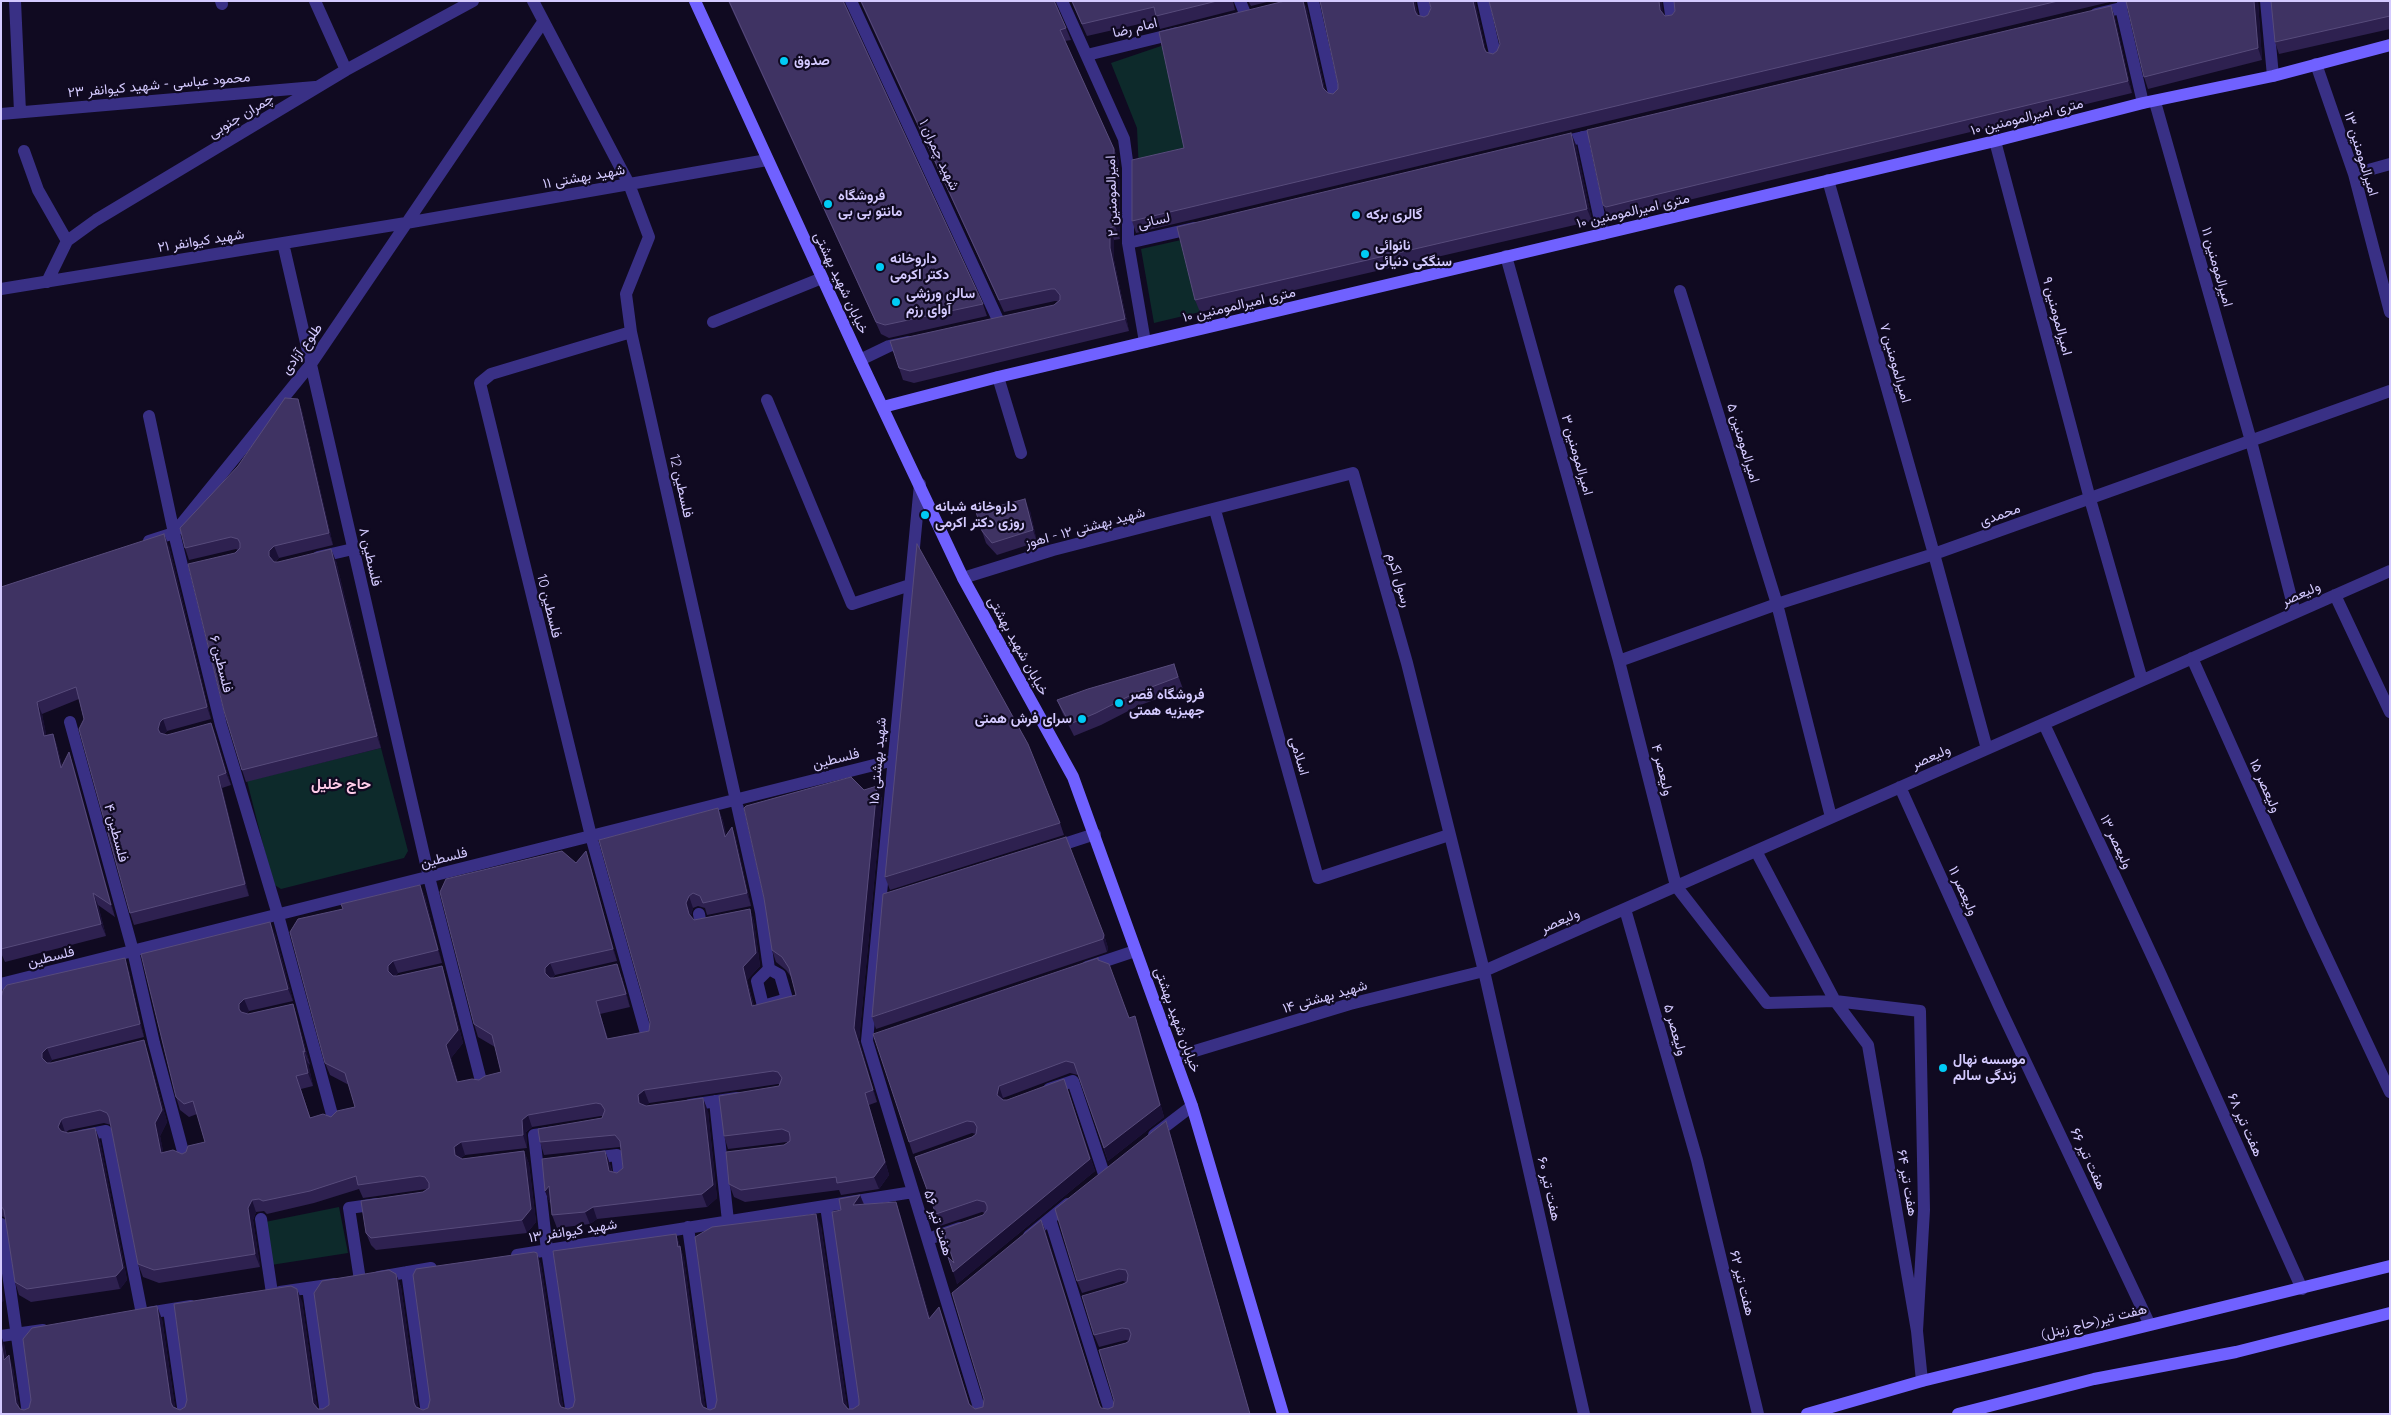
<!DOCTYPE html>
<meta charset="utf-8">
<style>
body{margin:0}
#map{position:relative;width:2391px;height:1415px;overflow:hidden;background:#100a21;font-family:Quicksand,sans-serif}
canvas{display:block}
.frame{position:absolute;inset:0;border:2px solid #d4caff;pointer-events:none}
</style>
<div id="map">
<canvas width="2391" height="1415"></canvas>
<div class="frame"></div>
</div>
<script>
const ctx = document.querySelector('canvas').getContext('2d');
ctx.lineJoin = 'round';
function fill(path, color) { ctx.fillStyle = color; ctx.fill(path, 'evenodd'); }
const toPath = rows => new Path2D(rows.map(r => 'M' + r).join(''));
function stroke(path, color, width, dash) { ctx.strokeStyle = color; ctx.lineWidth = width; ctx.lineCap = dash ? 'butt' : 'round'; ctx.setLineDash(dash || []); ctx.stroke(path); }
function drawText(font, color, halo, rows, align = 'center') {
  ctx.font = font + ' Quicksand,Vazirmatn,sans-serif'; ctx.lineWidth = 4.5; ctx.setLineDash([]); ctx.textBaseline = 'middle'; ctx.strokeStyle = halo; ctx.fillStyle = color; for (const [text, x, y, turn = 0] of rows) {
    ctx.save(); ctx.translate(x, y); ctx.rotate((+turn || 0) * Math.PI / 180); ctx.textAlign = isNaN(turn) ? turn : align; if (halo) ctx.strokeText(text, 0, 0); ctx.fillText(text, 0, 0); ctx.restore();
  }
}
fill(toPath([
 [1164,45,1188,160,1139,172,1137,128,1111,63],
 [1181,240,1200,312,1154,323,1141,249],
 [381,748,408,851,404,858,281,889,273,884,247,781],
 [339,1207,348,1253,271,1265,265,1222]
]), '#0d2a2b');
stroke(toPath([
 [15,1,20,112],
 [221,1,222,4],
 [315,1,346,70],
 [533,1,629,184,649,237,626,294,631,332,761,912,769,969,757,981,763,1006,787,999,780,975,769,969],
 [851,1,999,322],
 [1062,1,1124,139,1128,168,1128,243,1145,342],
 [1240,1,1246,16],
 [1313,1,1335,98],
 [1423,1,1427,21],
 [1483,1,1496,58],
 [1669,1,1672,21],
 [2266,1,2273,76],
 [2124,2,2121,8,2143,103],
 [2096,14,2121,8],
 [1087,55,1177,33],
 [2316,64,2354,174,2390,312],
 [2155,102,2251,441,2295,613],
 [1,114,315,87],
 [1582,137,1603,234],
 [1995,141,2090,499,2142,680],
 [1557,143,1605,132],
 [24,151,38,190,67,241],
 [2354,174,2390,164],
 [1828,180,1934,554,1987,749],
 [283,243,429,877,482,1085],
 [1128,243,1194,228],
 [1506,256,1619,661,1676,886,1767,1003,1835,1001,1920,1011,1924,1210,1917,1331],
 [47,282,67,241,96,220,346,70,473,1],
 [1,289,406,223,767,160],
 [1680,291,1777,604,1831,817],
 [713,322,822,278],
 [631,332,491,374,480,383,591,836,647,1037],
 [860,360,889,346,908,342],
 [998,377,1021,453],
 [767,400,852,604,910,585],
 [149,416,174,533,221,725,278,915,334,1122],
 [920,484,867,1041,981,1414],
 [1215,510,1318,878,1449,835],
 [149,541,174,533,311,364,543,22],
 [318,557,353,549],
 [963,578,1053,550,1353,473,1407,663,1484,971,1584,1414],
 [2335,595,2390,712],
 [2192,658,2312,926,2390,1092],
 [1619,661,1777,604,1934,554,2390,391],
 [70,722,133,951,154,1043,185,1159],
 [2044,724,2160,973,2302,1289],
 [1900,787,2000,1008,2149,1323],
 [1052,848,1095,834],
 [1756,851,1835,1001,1868,1045,1917,1331,1922,1381],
 [1625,909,1697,1160,1758,1414],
 [699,914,701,925,712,923],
 [1087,967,1135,951],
 [1,984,894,760],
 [1175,1057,1350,1004,1484,971,2390,571],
 [1049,1089,1073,1081,1104,1174],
 [715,1101,728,1221],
 [690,1105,737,1098],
 [555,1132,534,1135,547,1250,572,1414],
 [1154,1135,1192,1106],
 [81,1136,106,1131,142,1314],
 [592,1158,617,1155,620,1178],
 [826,1206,856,1414],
 [261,1219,272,1293],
 [1050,1219,1111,1414],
 [1,1224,28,1414],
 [688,1227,714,1414],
 [1029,1236,1068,1204],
 [928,1239,960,1228],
 [517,1255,913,1192],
 [407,1272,427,1414],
 [379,1277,431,1268],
 [360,1280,349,1208,377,1204],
 [308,1288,326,1414],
 [280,1292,335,1284],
 [169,1310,184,1414],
 [142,1314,191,1306],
 [1,1336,43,1330]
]), '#393085', 12);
stroke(toPath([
 [695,1,860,360,963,578,1073,777,1192,1106,1283,1414],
 [883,407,998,377,1995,141,2143,103,2273,76,2390,45],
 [1807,1414,1922,1381,2390,1266],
 [1958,1414,2094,1379,2236,1352,2390,1313]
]), '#7061ff', 12);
fill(toPath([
 [728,1,844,1,983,304,987,316,889,338,881,334],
 [860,1,1055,1,1071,40,1065,41,1114,149,1119,161,1120,239,1114,240,1114,260,1129,331,914,383,903,380,899,368,1054,305,1058,301,1055,301,1004,312],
 [1071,1,1233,1,1235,10,1160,29,1157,20,1087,36],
 [1248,1,1271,1,1251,6],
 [1303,1,1307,9,1325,90,1328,93,1333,94,1338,89,1338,84,1320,1,1415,1,1418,15,1424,17,1428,15,1431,8,1429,1,1475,1,1486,52,1493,54,1663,14,1665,16,1672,15,1675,11,1674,1,2114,1,1136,233,1132,221,1184,148],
 [2258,1,2262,60,2148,89,2144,77],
 [2390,1,2390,29,2279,54,2275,42],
 [2111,6,2115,18,2132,93,1610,219,1608,217,1603,205],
 [1571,133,1576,145,1592,221,1200,312,1195,300],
 [298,399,302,411,333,545,279,558,275,562,336,561,381,748,246,782,242,770,235,553,238,550,236,549,189,560,185,548,238,466],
 [1030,511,1037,542,997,555,986,543,982,531],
 [169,546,211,719,167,731,164,734,167,735,211,723,231,785,222,788,249,896,134,925,130,913,79,699,42,714,46,735,53,734,57,746,62,766,73,764,115,917,98,905,106,936,5,962,1,953,1,587],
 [1174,664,1183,689,1138,706,1101,725,1074,736,1062,712,1057,700],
 [877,786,882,799,859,1040,877,1102,869,1105,889,1175,879,1189,841,1195,839,1190,745,1202,734,1197,729,1184,788,1142,787,1142,728,1149,724,1136,779,1086,780,1084,778,1084,649,1103,645,1106,708,1111,717,1198,707,1207,597,1219,590,1224,557,1228,552,1215,551,1202,550,1203,545,1191,605,1151,610,1164,612,1171,617,1173,623,1168,621,1149,620,1147,544,1155,540,1142,602,1118,603,1116,601,1116,532,1127,526,1132,527,1148,465,1155,461,1158,462,1159,524,1151,529,1164,536,1222,527,1233,376,1250,371,1245,366,1233,427,1189,363,1198,359,1189,314,1203,267,1214,264,1211,256,1212,253,1220,260,1267,159,1283,143,1277,138,1264,111,1125,104,1123,69,1130,65,1133,68,1133,95,1128,100,1141,127,1280,120,1289,31,1302,19,1295,15,1282,6,1218,4,1217,1,1216,1,998,129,971,144,1037,52,1060,49,1063,148,1053,167,1122,160,1136,163,1152,182,1154,205,1142,197,1114,189,1117,180,1110,176,1097,275,934,293,1001,249,1011,246,1014,248,1014,293,1004,297,1017,310,1065,308,1063,313,1086,301,1089,310,1117,331,1117,355,1107,349,1085,330,1075,325,1063,343,909,420,885,425,897,442,963,398,973,395,976,397,976,442,966,446,979,463,1043,451,1058,458,1082,479,1080,501,1072,495,1047,478,1037,474,1024,576,863,586,851,590,864,617,961,555,975,552,978,622,977,630,1007,600,1014,608,1039,644,1032,649,1031,650,1022,599,840,718,808,723,821,726,835,732,827,736,839,751,906,707,915,705,908,698,906,693,908,691,915,691,917,694,920,750,909,754,922,760,966,747,980,754,1006,796,995,792,978,786,970,776,962,772,950,864,790],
 [1060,823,1064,835,890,890,885,877],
 [1104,935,1108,948,1107,952,876,1029,872,1017],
 [1099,961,1129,1018,1139,1028,1164,1117,1108,1161,1078,1075,1070,1073,1003,1098,1003,1100,1007,1100,1068,1091,1095,1171,957,1284,954,1263,985,1213,982,1212,940,1226,915,1157,972,1137,976,1134,972,1133,913,1154,909,1142],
 [1166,1121,1170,1133,1250,1414,1,1414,4,1344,7,1358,13,1368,19,1407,20,1409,24,1410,29,1408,162,1319,175,1407,180,1410,185,1407,302,1301,317,1407,318,1409,323,1409,329,1405,396,1274,401,1287,418,1407,423,1410,428,1408,537,1253,541,1265,563,1407,568,1409,573,1407,676,1234,684,1259,705,1407,710,1410,715,1408,821,1226,847,1407,848,1409,853,1409,859,1405,859,1400,841,1210,860,1195,864,1204,900,1214,930,1318,939,1307,970,1405,975,1409,983,1407,1041,1220,1100,1406,1101,1408,1108,1409,1113,1407,1126,1343,1129,1341,1126,1340,1099,1347,1094,1335,1123,1284,1126,1282,1123,1281,1082,1293,1077,1281]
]), '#2e2150');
fill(toPath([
 [1303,1,1307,9,1327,100,1323,88],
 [1413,1,1415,1,1419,23,1415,11],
 [1473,1,1475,1,1488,60,1484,48],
 [1659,1,1662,1,1664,22,1660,10],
 [2254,1,2258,1,2262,60,2258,48],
 [2111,6,2115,18,2132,93,2128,81],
 [1571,133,1576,145,1592,221,1587,209],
 [1114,149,1119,161,1120,239,1115,226],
 [1110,228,1114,240,1114,260,1129,331,1125,319,1110,248],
 [298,399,302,411,333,545,329,533],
 [1025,499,1030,511,1037,542,1033,530],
 [164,534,169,546,211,719,207,707],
 [274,546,279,558,273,563,269,556,269,551],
 [331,549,336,561,381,748,377,736],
 [37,702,42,714,49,748,44,736],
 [163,719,167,731,164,734,162,741,158,729,160,722],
 [211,723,216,735,231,785,226,773],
 [53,734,57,746,66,780,61,768],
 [69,752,73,764,115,917,111,905],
 [218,776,222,788,249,896,245,884],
 [877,786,882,799,859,1040,877,1102,873,1090,854,1028],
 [718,808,723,821,730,849,725,837],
 [732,827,736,839,751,906,747,893],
 [586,851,590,864,617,961,613,949],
 [420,885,425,897,442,963,438,950],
 [93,893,98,905,106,936,101,924],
 [689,896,693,908,691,915,693,927,689,914,686,903],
 [750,909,754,922,760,966,747,980,757,1019,752,1006,743,967],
 [270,922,275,934,293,1001,288,989],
 [1104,935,1108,948,1107,952,1103,939],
 [125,958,129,971,144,1037,140,1024],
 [393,961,398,973,392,978,388,971,388,966],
 [550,963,555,975,549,980,545,973,545,968],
 [617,964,622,977,630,1007,626,994],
 [442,966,446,979,463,1043,451,1058,462,1095,457,1082,446,1045],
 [244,999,249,1011,243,1016,239,1009,239,1004],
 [596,1001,600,1014,612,1051,607,1039],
 [293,1004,297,1017,310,1065,305,1052],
 [1135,1016,1139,1028,1164,1117,1108,1161,1104,1148],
 [144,1040,148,1053,167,1122,160,1136,166,1165,161,1153,155,1123],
 [47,1048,52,1060,46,1065,42,1058,42,1053],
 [303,1051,308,1063,313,1086,308,1073],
 [999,1086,1003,1098,1002,1107,997,1095],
 [644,1090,649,1103,643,1108,639,1103,638,1095],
 [1068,1091,1095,1171,957,1284,953,1272],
 [865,1093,869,1105,889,1175,879,1189,874,1177],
 [703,1098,708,1111,717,1198,707,1207,702,1194],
 [528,1115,532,1127,526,1132,527,1148,523,1135,522,1120],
 [61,1120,65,1132,63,1139,58,1127],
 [1166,1121,1170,1133,1250,1414],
 [95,1128,100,1141,127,1280,120,1289,116,1276],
 [461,1142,465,1155,459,1159,455,1155,454,1147],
 [524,1151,529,1164,536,1222,527,1233,522,1220],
 [605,1151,610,1164,614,1183,609,1171],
 [549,1186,554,1199,550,1203,545,1191],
 [860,1195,865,1208,853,1205],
 [252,1200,256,1212,253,1220,260,1267,255,1254,248,1208],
 [896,1202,900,1214,934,1331,929,1319],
 [593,1207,597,1219,590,1224,585,1212],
 [816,1214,821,1226,848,1414,843,1403],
 [1041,1220,1046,1232,1102,1414,1099,1404],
 [676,1234,684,1259,706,1414,701,1403],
 [537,1253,541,1265,564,1414,559,1403],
 [396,1274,401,1287,419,1414,414,1403],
 [1,1284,4,1301,1,1303],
 [297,1289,302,1301,318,1414,313,1403],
 [157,1306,162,1319,176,1414,171,1403],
 [939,1307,944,1320,972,1414,969,1404],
 [1,1335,4,1344,9,1373,4,1360],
 [9,1355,13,1368,20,1414,16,1403]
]), '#1a1035');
const building = toPath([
 [729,1,843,1,983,304,885,325,876,322,729,1],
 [861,1,1054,1,1066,28,1060,30,1114,149,1115,226,1110,228,1110,248,1125,319,910,371,899,368,890,341,1054,305,1060,300,1060,295,1055,289,1051,289,999,300,861,1],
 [1072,1,1217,1,1156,16,1154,7,1082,24,1072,1],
 [1285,1,1303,1,1323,88,1328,93,1333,94,1338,89,1338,84,1320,1,1413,1,1415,11,1417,15,1424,17,1428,15,1431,8,1429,1,1473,1,1484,48,1486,52,1493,54,1497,51,1500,44,1489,1,1659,1,1660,10,1665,16,1672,15,1675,11,1674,1,2058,1,1132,221,1132,160,1184,148,1159,32,1285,1],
 [2126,1,2254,1,2258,48,2144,77,2126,1],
 [2271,1,2390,1,2390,16,2275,42,2271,1],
 [2111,6,2128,81,1642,198,1606,207,1603,205,1587,130,2111,6],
 [1571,133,1587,209,1195,300,1177,227,1571,133],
 [285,398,298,399,329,533,274,546,269,551,269,556,274,562,278,562,331,549,377,736,242,770,224,711,188,564,235,553,240,548,240,543,238,539,231,537,185,548,180,528,238,466,285,398],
 [1025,499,1033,530,992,543,982,531,976,512,1025,499],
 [164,534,207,707,163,719,160,722,158,729,160,733,167,735,211,723,226,773,218,776,245,884,130,913,79,729,84,719,76,687,37,702,44,736,53,734,61,768,69,752,111,905,93,893,101,924,1,949,1,587,164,534],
 [917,544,1028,744,1060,823,885,877,917,544],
 [1174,664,1178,677,1133,694,1096,713,1070,724,1057,700,1088,689,1174,664],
 [851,777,864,790,877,786,854,1028,873,1090,865,1093,885,1162,874,1177,837,1183,836,1177,741,1190,729,1184,726,1152,784,1145,790,1141,790,1137,789,1132,782,1129,724,1136,719,1096,779,1086,782,1078,778,1072,773,1071,644,1090,638,1095,639,1103,646,1106,703,1098,713,1185,702,1194,593,1207,585,1212,552,1215,549,1186,545,1191,542,1159,605,1151,609,1171,617,1173,623,1168,620,1141,615,1135,540,1142,538,1129,602,1118,605,1110,601,1104,596,1103,528,1115,522,1120,523,1135,461,1142,454,1147,455,1155,462,1159,524,1151,531,1209,522,1220,371,1238,366,1233,361,1201,423,1192,429,1188,429,1183,425,1177,420,1176,358,1185,356,1176,310,1191,263,1201,259,1199,252,1200,248,1208,255,1254,154,1270,138,1264,109,1117,107,1113,100,1110,64,1118,61,1120,58,1127,61,1131,68,1133,95,1128,123,1268,116,1276,27,1289,15,1282,4,1210,1,1206,1,998,3,990,7,985,125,958,140,1024,47,1048,42,1053,42,1058,47,1063,51,1063,144,1040,162,1110,155,1123,161,1153,173,1150,182,1154,186,1152,188,1146,205,1142,193,1101,184,1104,176,1097,141,954,270,922,288,989,244,999,239,1004,239,1009,241,1012,248,1014,293,1004,305,1052,303,1051,308,1073,296,1076,310,1118,323,1114,331,1117,337,1111,355,1107,345,1073,325,1063,290,932,298,919,343,909,341,904,420,885,438,950,393,961,388,966,388,971,393,976,397,976,442,966,458,1030,446,1045,457,1082,472,1079,479,1080,485,1076,501,1072,492,1035,474,1024,440,892,446,879,562,851,576,863,586,851,613,949,550,963,545,968,545,973,550,978,554,978,617,964,626,994,596,1001,607,1039,644,1032,649,1031,650,1022,599,840,718,808,725,837,732,827,747,893,703,903,700,896,693,893,689,896,686,903,689,914,694,920,750,909,756,953,743,967,752,1006,796,995,789,968,782,957,772,950,764,898,744,808,746,806,851,777],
 [1066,837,1104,935,1103,939,872,1017,883,894,1066,837],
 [1098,958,1098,960,1109,964,1129,1018,1135,1016,1160,1105,1104,1148,1074,1063,1066,1061,999,1086,997,1095,1003,1100,1007,1100,1064,1079,1090,1159,953,1272,948,1257,954,1263,943,1229,983,1215,987,1210,987,1206,985,1202,977,1200,936,1214,915,1157,972,1137,976,1134,977,1127,974,1122,967,1121,909,1142,873,1034,1098,958],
 [1166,1121,1250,1414,1,1414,1,1340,4,1360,9,1355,16,1403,20,1409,24,1410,29,1408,31,1400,23,1339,32,1328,157,1306,171,1403,173,1407,180,1410,185,1407,187,1400,174,1304,291,1286,297,1289,313,1403,318,1409,323,1409,329,1405,329,1400,314,1293,322,1281,389,1270,396,1274,414,1403,416,1407,423,1410,428,1408,430,1400,413,1275,416,1269,534,1252,537,1253,559,1403,561,1407,568,1409,573,1407,575,1400,553,1251,676,1234,678,1247,680,1246,701,1403,703,1407,710,1410,715,1408,717,1400,695,1237,712,1227,816,1214,843,1403,848,1409,853,1409,859,1405,859,1400,832,1212,841,1210,839,1199,860,1195,853,1205,896,1202,929,1319,939,1307,969,1404,975,1409,983,1407,984,1399,952,1293,1041,1220,1099,1404,1101,1408,1108,1409,1113,1407,1114,1400,1099,1350,1126,1343,1129,1341,1131,1334,1129,1329,1122,1328,1094,1335,1082,1296,1123,1284,1127,1282,1128,1275,1126,1270,1119,1269,1077,1281,1055,1209,1166,1121]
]);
fill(building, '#3f3363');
stroke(building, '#574b7b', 1);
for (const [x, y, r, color] of [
 [784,61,5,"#00cbf5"],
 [828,204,5,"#00cbf5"],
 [1356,215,5,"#00cbf5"],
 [1365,254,5,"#00cbf5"],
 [880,267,5,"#00cbf5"],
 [896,302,5,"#00cbf5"],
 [925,515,5,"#00cbf5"],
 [1119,703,5,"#00cbf5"],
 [1082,719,5,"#00cbf5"],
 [1943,1068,5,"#00cbf5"]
]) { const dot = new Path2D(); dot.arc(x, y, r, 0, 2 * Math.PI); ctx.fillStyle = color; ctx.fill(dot); stroke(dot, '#100a21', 2); }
drawText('14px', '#d4caff', '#100a21', [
 ["امام رضا",1135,28,-14],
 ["محمود عباسی - شهید کیوانفر ۲۳",159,85,-5],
 ["چمران جنوبی",241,116,-31],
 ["۱۰ متری امیرالمومنین",2027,117,-14],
 ["امیرالمومنین ۱۳",2361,154,73],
 ["شهید چمران ۱",939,155,65],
 ["شهید بهشتی ۱۱",584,177,-10],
 ["امیرالمومنین ۲",1112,196,-92],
 ["۱۰ متری امیرالمومنین",1633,211,-13],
 ["لسانی",1154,221,-13],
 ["شهید کیوانفر ۲۱",201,241,-9],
 ["امیرالمومنین ۱۱",2217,267,74],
 ["خیابان شهید بهشتی",841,283,65],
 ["۱۰ متری امیرالمومنین",1239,305,-13],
 ["امیرالمومنین ۹",2057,316,75],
 ["طلوع آزادی",302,349,-54],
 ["امیرالمومنین ۷",1895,363,74],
 ["امیرالمومنین ۵",1743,443,73],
 ["امیرالمومنین ۳",1577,455,74],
 ["فلسطین 12",681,486,77],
 ["محمدی",2000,515,-20],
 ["شهید بهشتی ۱۲ - اهوز",1085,528,-15],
 ["فلسطین ۸",370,557,77],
 ["رسول اکرم",1399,580,74],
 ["ولیعصر",2301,594,-24],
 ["فلسطین 10",549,606,76],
 ["خیابان شهید بهشتی",1018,646,61],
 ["فلسطین ۶",221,664,76],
 ["اسلامی",1299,756,74],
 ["ولیعصر",1931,757,-24],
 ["فلسطین",836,759,-14],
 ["شهید بهشتی ۱۵",878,761,-85],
 ["ولیعصر ۴",1662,770,76],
 ["ولیعصر ۱۵",2265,786,66],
 ["فلسطین ۴",116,833,75],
 ["ولیعصر ۱۳",2116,842,65],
 ["فلسطین",444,858,-14],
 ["ولیعصر ۱۱",1963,891,66],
 ["ولیعصر",1560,921,-24],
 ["فلسطین",51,957,-14],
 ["شهید بهشتی ۱۴",1325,997,-16],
 ["خیابان شهید بهشتی",1177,1020,70],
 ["ولیعصر ۵",1675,1030,74],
 ["هفت تیر ۶۸",2245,1125,66],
 ["هفت تیر ۶۶",2088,1159,65],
 ["هفت تیر ۶۴",1907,1183,80],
 ["هفت تیر ۶۰",1549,1189,77],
 ["هفت تیر ۵۶",938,1223,73],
 ["شهید کیوانفر ۱۳",573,1231,-9],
 ["هفت تیر ۶۲",1742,1283,76],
 ["هفت تیر(حاج زینل)",2094,1322,-14]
]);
drawText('bold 14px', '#d4caff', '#100a21', [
 ["صدوق",794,61],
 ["فروشگاه",838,196],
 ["مانتو بی بی",838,212],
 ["گالری برکه",1366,215],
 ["نانوائی",1375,246],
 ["سنگکی دنیائی",1375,262],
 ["داروخانه",890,259],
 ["دکتر اکرمی",890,275],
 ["سالن ورزشی",906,294],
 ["آوای رزم",906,310],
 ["داروخانه شبانه",935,507],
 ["روزی دکتر اکرمی",935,523],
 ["فروشگاه قصر",1129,695],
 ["جهیزیه همتی",1129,711],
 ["سرای فرش همتی",1072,719,"right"],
 ["موسسه نهال",1953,1060],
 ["زندگی سالم",1953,1076]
], 'left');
drawText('bold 15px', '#ffcce9', '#100a21', [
 ["حاج خلیل",341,784]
]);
</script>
